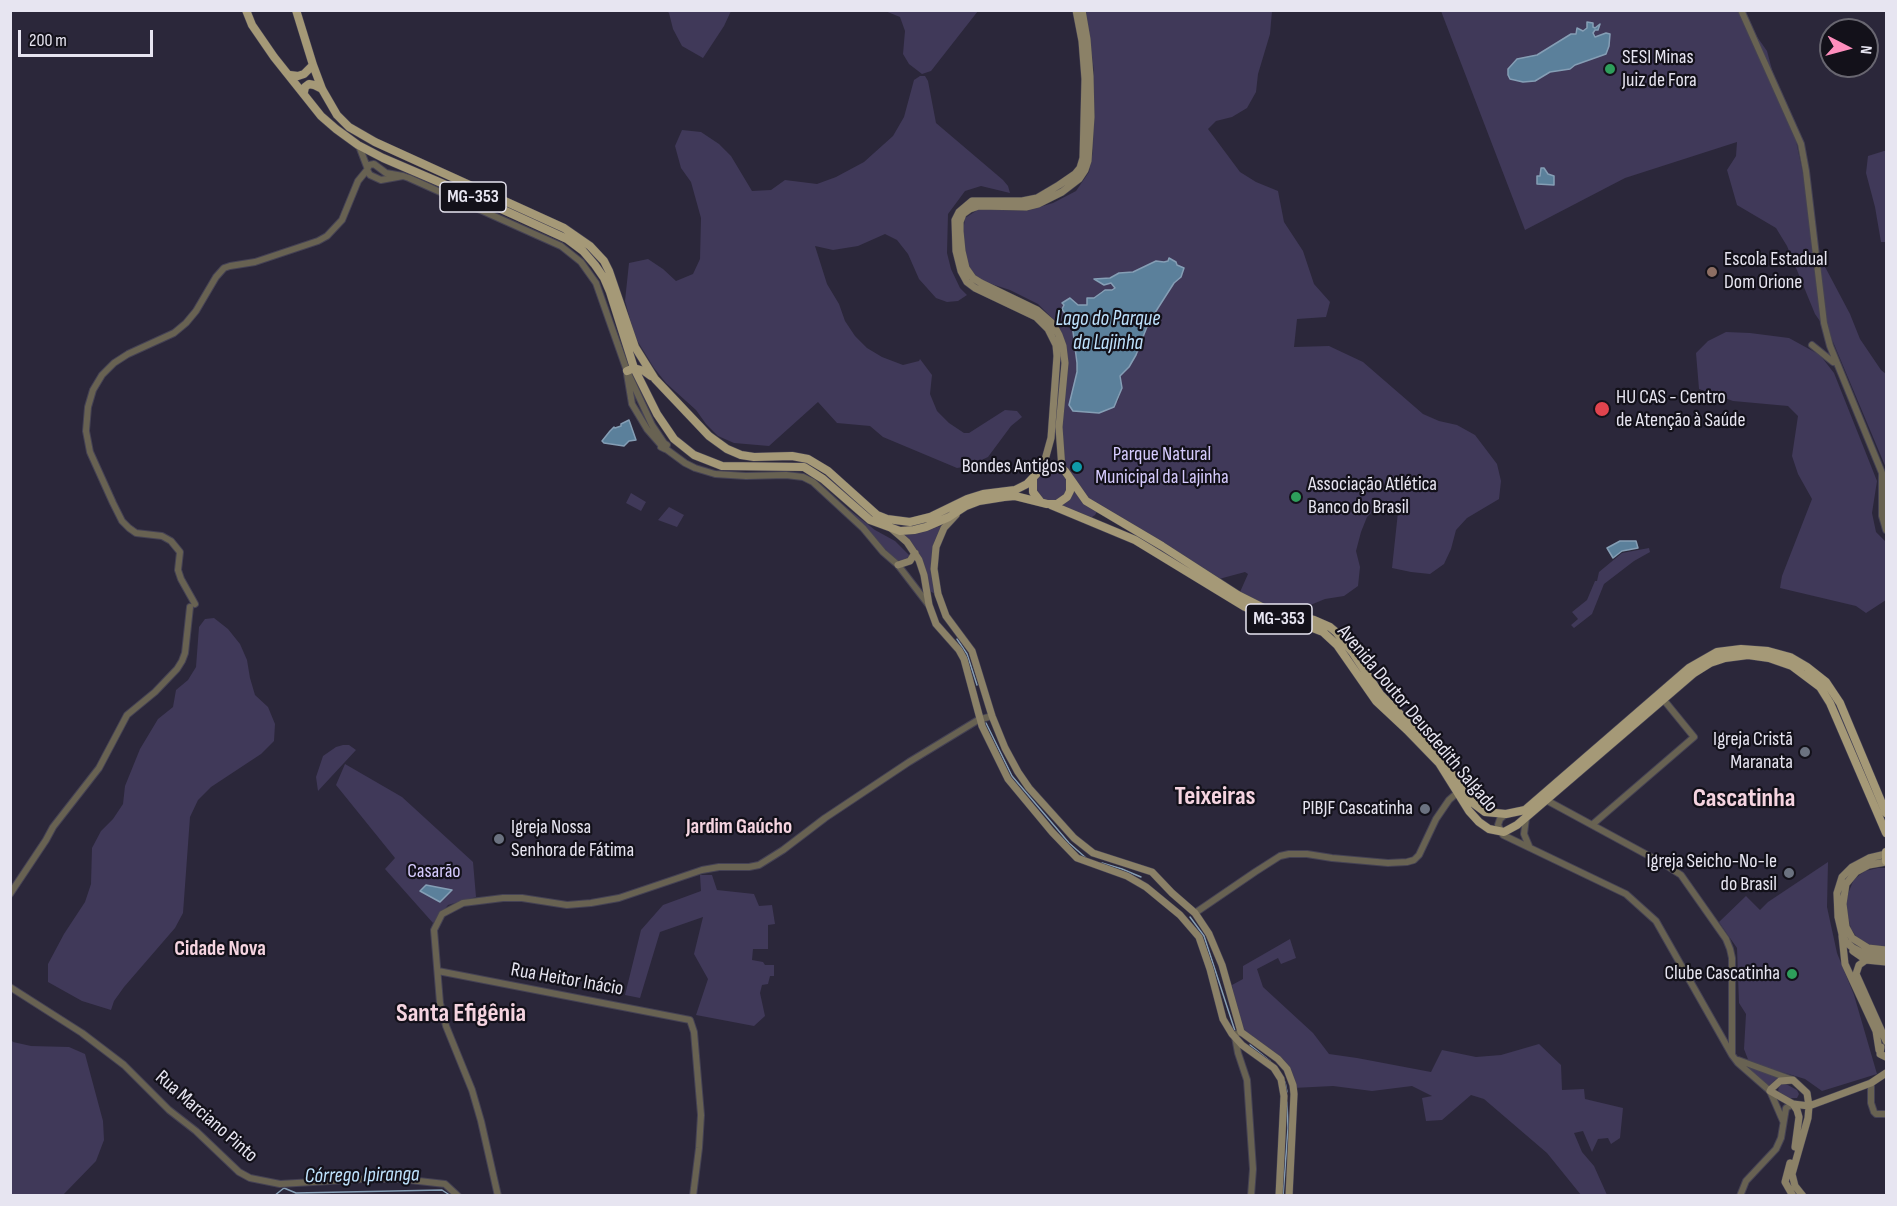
<!DOCTYPE html>
<meta charset="utf-8">
<style>
body{margin:0}
#map{position:relative;width:1897px;height:1206px;overflow:hidden;background:#2b273a;font-family:"Sofia Sans Condensed",sans-serif}
canvas{display:block}
.frame{position:absolute;inset:0;border:12px solid #e7e5f1;pointer-events:none}
.north{position:absolute;left:1819px;top:18px;width:60px;height:60px;box-sizing:border-box;background:#13111a;border:2px solid #686670;border-radius:50%;rotate:96deg;font-size:16px;font-weight:700;line-height:24px;text-align:center;color:#e7e5f1}
.north::after{content:'';display:block;margin:auto;width:21px;height:27px;background:#fe8ebd;clip-path:polygon(50% 0,100% 100%,50% 72%,0 100%)}
.scale{position:absolute;left:18px;top:30px;width:135px;height:27px;box-sizing:border-box;border:3px solid #e7e5f1;border-top:0;padding-left:8px;font-size:18px;line-height:21px;white-space:nowrap;color:#e7e5f1;-webkit-text-stroke:4px #13111a;paint-order:stroke}
</style>
<div id="map">
<canvas width="1897" height="1206"></canvas>
<div class="frame"></div>
<div class="north">N</div>
<div class="scale">200 m</div>
</div>
<script>
const ctx = document.querySelector('canvas').getContext('2d');
ctx.lineJoin = 'round';
function fill(path, color) { ctx.fillStyle = color; ctx.fill(path, 'evenodd'); }
const toPath = rows => new Path2D(rows.map(r => 'M' + r).join(''));
function stroke(path, color, width, dash) { ctx.strokeStyle = color; ctx.lineWidth = width; ctx.lineCap = dash ? 'butt' : 'round'; ctx.setLineDash(dash || []); ctx.stroke(path); }
function drawText(font, color, halo, rows, align = 'center') {
  ctx.font = font + ' "Sofia Sans Condensed",sans-serif'; ctx.lineWidth = 4.5; ctx.setLineDash([]); ctx.textBaseline = 'middle'; ctx.strokeStyle = halo; ctx.fillStyle = color; for (const [text, x, y, turn = 0] of rows) {
    ctx.save(); ctx.translate(x, y); ctx.rotate((+turn || 0) * Math.PI / 180); ctx.textAlign = isNaN(turn) ? turn : align; if (halo) ctx.strokeText(text, 0, 0); ctx.fillText(text, 0, 0); ctx.restore();
  }
}
fill(toPath([
 [667,11,731,11,724,26,703,58,682,46,673,29,669,13],
 [885,11,978,10,978,11,931,71,922,74,909,64,903,54,905,31,900,17],
 [1086,11,1272,11,1270,34,1258,74,1256,92,1247,108,1232,117,1216,121,1208,129,1240,172,1256,182,1278,191,1284,222,1303,251,1314,284,1330,302,1326,317,1297,319,1294,347,1329,346,1363,362,1423,414,1439,421,1457,425,1475,435,1497,464,1501,481,1499,499,1467,518,1456,530,1451,549,1444,564,1430,574,1411,572,1392,568,1398,512,1380,504,1367,517,1361,532,1356,551,1360,567,1358,586,1344,596,1325,599,1298,610,1261,603,1240,592,1248,574,1245,572,1219,579,1092,501,1085,495,1065,467,1060,443,1067,363,1062,335,1055,321,1038,304,1010,290,982,281,975,275,969,267,963,251,963,232,965,218,979,209,1026,211,1053,203,1076,191,1089,172,1093,151,1094,71],
 [1169,259,1180,267,1181,277,1174,283,1158,308,1148,324,1136,355,1129,367,1120,376,1122,388,1118,401,1099,413,1073,411,1077,363,1072,324,1065,313,1064,303,1068,299,1078,305,1086,306,1089,304,1088,298,1094,298,1102,291,1113,290,1115,289,1111,283,1104,285,1094,280,1110,278,1119,273,1133,272,1169,261],
 [1441,11,1739,11,1767,51,1778,92,1794,131,1805,184,1814,246,1850,314,1860,339,1881,370,1886,374,1886,468,1831,337,1815,314,1787,246,1776,228,1737,205,1727,170,1736,156,1737,142,1625,178,1525,230],
 [920,76,925,76,928,81,936,123,1003,180,1008,186,1010,193,981,186,965,191,948,214,947,253,951,269,960,288,967,295,958,301,947,302,936,298,919,279,908,254,897,240,885,234,858,246,833,250,815,246,827,284,839,304,845,321,855,336,867,348,882,357,903,365,919,361,920,359,932,375,930,394,937,411,949,423,964,433,969,433,1005,410,1017,411,1022,417,1011,426,988,457,969,466,957,468,883,437,870,426,837,423,818,402,769,446,734,443,718,436,706,424,696,410,666,383,654,368,635,337,625,301,629,263,648,259,663,269,676,281,693,274,700,259,701,218,691,182,681,168,675,146,682,130,701,132,719,144,731,156,752,191,771,190,785,180,817,184,836,177,864,162,893,136,904,117,914,80],
 [1884,151,1886,151,1886,242,1881,242,1875,207,1866,173,1868,156],
 [1726,332,1750,333,1789,338,1820,355,1834,373,1877,481,1872,513,1876,532,1886,542,1886,600,1866,613,1856,606,1780,588,1782,576,1812,499,1798,474,1792,456,1798,416,1788,406,1733,401,1699,389,1696,353,1708,341],
 [1050,467,1065,474,1069,485,1062,500,1045,502,1036,494,1035,477,1039,472],
 [1071,482,1098,510,1095,515,1089,519,1058,504,1063,501],
 [631,493,646,502,641,511,626,503],
 [669,507,684,515,677,527,658,520],
 [847,508,875,530,895,541,911,557,899,561,897,560,883,547],
 [941,526,934,543,932,555,931,567,935,594,928,590,926,574,901,534,914,534],
 [1649,548,1650,552,1634,561,1604,584,1592,614,1574,628,1571,625,1578,619,1572,612,1587,600,1595,581,1597,581,1599,572,1622,553],
 [214,618,228,629,240,644,247,660,250,678,255,695,268,707,275,724,274,741,261,754,211,787,198,800,190,817,183,913,175,928,124,987,114,1001,111,1010,82,1001,48,982,48,964,64,934,85,902,91,884,92,848,101,831,113,819,123,804,125,786,140,749,158,719,173,707,176,690,188,680,196,667,199,627,205,619],
 [343,745,349,745,356,750,318,791,316,777,323,756,336,747],
 [345,764,402,797,473,862,476,897,448,905,433,923,385,869,395,858,336,785],
 [1828,862,1827,907,1837,953,1854,995,1877,1074,1822,1091,1805,1079,1749,1062,1744,1049,1746,1014,1739,1003,1737,948,1719,922,1746,896,1760,910,1768,902],
 [1878,868,1886,868,1886,947,1870,946,1858,939,1851,929,1847,913,1847,896,1854,879,1865,871],
 [700,875,712,875,717,890,754,894,759,906,772,905,775,924,768,925,768,949,753,949,752,960,763,962,765,965,774,965,774,976,770,976,768,984,762,985,760,993,765,1016,754,1026,696,1015,708,979,694,954,703,917,660,932,640,998,625,995,641,930,663,905,701,891],
 [1290,939,1296,958,1281,964,1278,958,1257,969,1263,987,1313,1033,1329,1054,1357,1058,1431,1072,1442,1050,1476,1057,1501,1055,1539,1044,1561,1065,1562,1090,1584,1089,1585,1099,1623,1108,1620,1138,1611,1144,1608,1138,1598,1139,1592,1152,1583,1131,1574,1133,1582,1152,1594,1166,1607,1195,1581,1195,1547,1153,1484,1099,1471,1095,1442,1120,1426,1121,1422,1098,1432,1096,1412,1086,1372,1091,1333,1086,1293,1088,1281,1060,1239,1026,1232,985,1243,979,1243,966],
 [10,1038,13,1042,31,1046,69,1047,85,1054,103,1121,104,1140,96,1161,63,1195,11,1195],
 [1747,1067,1780,1077,1780,1078,1774,1081,1770,1088],
 [1786,1084,1797,1090,1799,1094,1797,1098,1788,1098,1778,1092,1779,1085]
]), '#403959');
const water = toPath([
 [1587,22,1593,23,1593,27,1595,28,1600,24,1598,30,1595,30,1593,33,1595,37,1606,33,1610,34,1609,46,1606,54,1575,65,1570,69,1550,72,1535,81,1523,82,1510,79,1508,75,1508,69,1517,59,1537,55,1571,34,1576,34,1577,28,1583,31,1587,28,1587,22],
 [1541,168,1544,168,1548,174,1554,176,1554,185,1537,184,1537,176,1540,176,1541,168],
 [1169,258,1176,262,1177,265,1184,268,1181,277,1174,283,1158,308,1148,324,1136,355,1129,367,1120,376,1122,388,1114,407,1099,413,1073,411,1069,405,1077,372,1077,363,1072,324,1062,309,1064,305,1062,303,1070,298,1078,305,1087,305,1087,298,1094,298,1105,290,1112,290,1115,288,1111,283,1104,285,1094,279,1110,278,1119,273,1133,272,1156,261,1164,262,1168,261,1169,258],
 [629,420,636,440,629,441,624,446,604,443,602,441,610,431,614,427,615,428,621,426,621,424,629,420],
 [1620,541,1636,541,1638,548,1622,551,1613,558,1607,548,1620,541],
 [426,885,452,890,440,902,420,891,426,885]
]);
fill(water, '#5b809b');
stroke(water, '#859eb5', 1.5);
stroke(toPath([
 [957,639,967,654,977,685],
 [986,723,1012,776,1069,843,1086,858],
 [1102,863,1122,869,1141,877],
 [1190,917,1204,936,1235,1031],
 [1250,1045,1270,1061],
 [1285,1082,1287,1092],
 [274,1196,284,1188,296,1193,442,1190,451,1196],
 [1283,1196,1288,1128,1287,1102]
]), '#859eb5', 1.5);
const tertiary = toPath([
 [1741,10,1801,144,1806,171,1824,323,1830,346,1882,473,1882,516,1886,530],
 [359,146,367,167],
 [403,176,381,180,370,175,367,170,369,165,374,164,386,173,403,176,409,178,561,246,581,262,596,283,627,371,652,425,664,443,667,445,665,449,661,447,664,443],
 [1812,345,1833,362],
 [627,374,632,404,647,429,661,445],
 [666,449,685,463,695,468,715,474,746,476,786,475,803,477,813,482,863,528,883,552,898,565,928,604],
 [195,604,181,579,178,570,180,552,171,541,162,536,136,533,129,528,122,521,113,503,90,452,86,431,88,407,93,390,102,375,114,363,128,354,174,333,186,323,196,311,216,277,224,268,230,266,255,262,318,241,327,236,342,220,358,181,367,170],
 [1546,800,1664,864,1681,875,1726,939,1730,949,1732,958,1732,1054],
 [1506,814,1500,819,1498,825,1503,835,1626,894,1656,921,1732,1055,1738,1063,1770,1091,1783,1121],
 [1526,818,1524,834,1529,846],
 [1593,824,1694,737,1663,699,1660,698],
 [10,894,46,840,53,827,99,768,127,715,155,692,177,669,182,661,185,653,190,607],
 [1195,913,1255,872,1280,856,1289,854,1307,854,1332,858,1388,863,1407,862,1414,860,1419,855,1436,819,1449,800,1457,793],
 [438,971,690,1020,694,1032,701,1115,699,1148,693,1196],
 [10,987,82,1033,124,1065,169,1110,196,1131,239,1172,250,1178,280,1184,363,1179,401,1179,445,1184,458,1196],
 [1241,1032,1236,1034,1235,1037,1238,1053,1247,1080,1253,1169,1251,1196],
 [1738,1060,1793,1080],
 [1871,1083,1871,1103,1874,1112,1876,1114,1886,1114],
 [498,1196,481,1121,472,1090,446,1026,440,1003,434,930,442,914,463,903,503,898,522,898,567,905,591,903,619,898,702,870,719,867,749,867,759,865,783,850,825,818,909,762,978,720,992,716],
 [1740,1196,1746,1181,1776,1149,1781,1138,1786,1108,1793,1104]
]);
const secondary = toPath([
 [1043,467,1051,438,1057,356,1056,345,1048,329,1036,317,975,288,967,282,961,271,956,251,955,220,959,212,972,201,1022,201,1037,198,1059,185,1075,174,1080,168,1083,158,1085,79,1082,41,1076,10],
 [1062,469,1059,427,1065,363,1063,346,1059,335,1053,324,1037,310,981,283,973,278,966,268,962,251,960,231,960,222,963,214,970,209,979,206,1026,207,1038,204,1062,192,1079,179,1085,170,1088,161,1091,117,1090,76,1087,39,1082,10],
 [956,515,944,528,936,547,934,569,938,594,946,616,972,651,992,716,1005,748,1018,772,1029,788,1074,838,1093,853,1152,872,1172,893,1195,913,1209,934,1222,965,1241,1032,1278,1059,1287,1069,1293,1085,1294,1094,1289,1196],
 [892,529,907,542,919,560,924,575,929,605,936,624,959,650,964,659,982,726,1008,779,1052,832,1077,858,1127,876,1146,887,1180,915,1199,937,1210,969,1223,1019,1232,1034,1242,1045,1274,1068,1281,1079,1284,1096,1279,1196],
 [898,565,910,561,915,553],
 [1886,854,1869,858,1852,867,1842,877,1837,893,1838,917,1842,934,1846,942,1853,948,1863,953,1875,956,1886,956],
 [1886,862,1869,865,1856,872,1846,884,1843,904,1846,927,1852,938,1868,948,1886,950],
 [1842,936,1845,964,1876,1031,1879,1050],
 [1853,951,1866,960,1886,962],
 [1866,960,1859,965,1856,974,1886,1041],
 [1881,1047,1880,1054,1886,1057],
 [1793,1104,1797,1110,1799,1117,1795,1147],
 [1790,1163,1785,1182,1793,1196],
 [1803,1196,1795,1186,1792,1174,1808,1118,1809,1106,1807,1093,1793,1080,1780,1081,1771,1089,1770,1091,1793,1104,1809,1106,1871,1083,1886,1073]
]);
const primary = toPath([
 [246,10,252,25,274,57,321,116,336,129,358,145,383,158,488,203,567,239,583,251,595,265,604,278,610,292,634,368,657,414,674,439,694,455,722,466,804,467,823,479,870,520,900,531,914,530,926,527,949,517,966,506,979,501,1004,497,1015,496,1047,504,1057,504,1067,497,1070,491,1070,480],
 [296,10,313,65,322,89,337,115,349,127,375,142,564,228,590,246,604,261,609,271,635,347,655,379,709,436,727,449,741,455,754,457,792,456,808,459,828,471,877,515,887,519,910,522,930,517,967,499,983,494,1015,490,1027,484,1043,467,1057,467,1065,471,1086,501,1162,546,1238,595,1266,609,1314,620,1330,627,1336,632,1353,653,1380,694,1433,747,1473,803,1485,812,1506,814,1525,810,1689,668,1717,652,1741,649,1768,651,1790,657,1807,667,1826,682,1840,703,1886,813],
 [290,75,298,76,304,74,313,65],
 [304,92,305,87,309,84,314,85,322,89],
 [627,371,634,368,644,371,651,376],
 [1033,478,1033,492,1040,501],
 [1051,505,1135,540,1245,607,1260,614,1305,625,1323,632,1337,645,1376,701,1407,730,1439,763,1469,811,1479,822,1489,829,1504,832,1517,825,1694,673,1710,663,1725,658,1748,655,1769,658,1792,666,1820,687,1830,703,1886,833],
 [1886,852,1886,861]
]);
stroke(tertiary, '#454254', 8);
stroke(secondary, '#454254', 8);
stroke(primary, '#454254', 9);
stroke(tertiary, '#686252', 6);
stroke(secondary, '#8b8167', 7);
stroke(primary, '#a59977', 8);
for (const [x, y, r, color] of [
 [1610,69,6,"#2e9e5b"],
 [1712,272,6,"#8d6e63"],
 [1602,409,8,"#e0444e"],
 [1077,467,6,"#0f9aa8"],
 [1296,497,6,"#2e9e5b"],
 [1805,752,6,"#6b7280"],
 [1425,809,6,"#6b7280"],
 [499,839,6,"#6b7280"],
 [1789,873,6,"#6b7280"],
 [1792,974,6,"#2e9e5b"]
]) { const dot = new Path2D(); dot.arc(x, y, r, 0, 2 * Math.PI); ctx.fillStyle = color; ctx.fill(dot); stroke(dot, '#13111a', 2); }
for (const [x, y, w] of [
 [473,197,66],
 [1279,619,66]
]) { const box = new Path2D(); box.roundRect(x - w / 2, y - 15, w, 30, 4.5); ctx.fillStyle = '#13111a'; ctx.fill(box); stroke(box, '#e7e5f1', 1.5); }
drawText('bold 18px', '#e7e5f1', null, [
 ["MG-353",473,197],
 ["MG-353",1279,619]
]);
drawText('20px', '#e7e5f1', '#13111a', [
 ["SESI Minas",1622,58],
 ["Juiz de Fora",1622,81],
 ["Escola Estadual",1724,260],
 ["Dom Orione",1724,283],
 ["HU CAS - Centro",1616,398],
 ["de Atenção à Saúde",1616,421],
 ["Bondes Antigos",1065,467,"right"],
 ["Associação Atlética",1308,485],
 ["Banco do Brasil",1308,508],
 ["Igreja Cristã",1793,740,"right"],
 ["Maranata",1793,763,"right"],
 ["PIBJF Cascatinha",1413,809,"right"],
 ["Igreja Nossa",511,828],
 ["Senhora de Fátima",511,851],
 ["Igreja Seicho-No-Ie",1777,862,"right"],
 ["do Brasil",1777,885,"right"],
 ["Clube Cascatinha",1780,974,"right"]
], 'left');
drawText('20px', '#d7ccff', '#13111a', [
 ["Parque Natural",1162,455],
 ["Municipal da Lajinha",1162,478],
 ["Casarão",434,872]
]);
drawText('20px', '#e7e5f1', '#13111a', [
 ["Avenida Doutor Deusdedith Salgado",1417,719,50],
 ["Rua Heitor Inácio",567,980,10],
 ["Rua Marciano Pinto",206,1117,41]
]);
drawText('italic 21px', '#bee2fd', '#13111a', [
 ["Lago do Parque",1108,320],
 ["da Lajinha",1108,344],
 ["Córrego Ipiranga",362,1176,-1]
]);
drawText('bold 21px', '#f5d4e0', '#13111a', [
 ["Jardim Gaúcho",739,828],
 ["Cidade Nova",220,950]
]);
drawText('bold 26px', '#f5d4e0', '#13111a', [
 ["Teixeiras",1215,797],
 ["Cascatinha",1744,799],
 ["Santa Efigênia",461,1014]
]);
</script>
